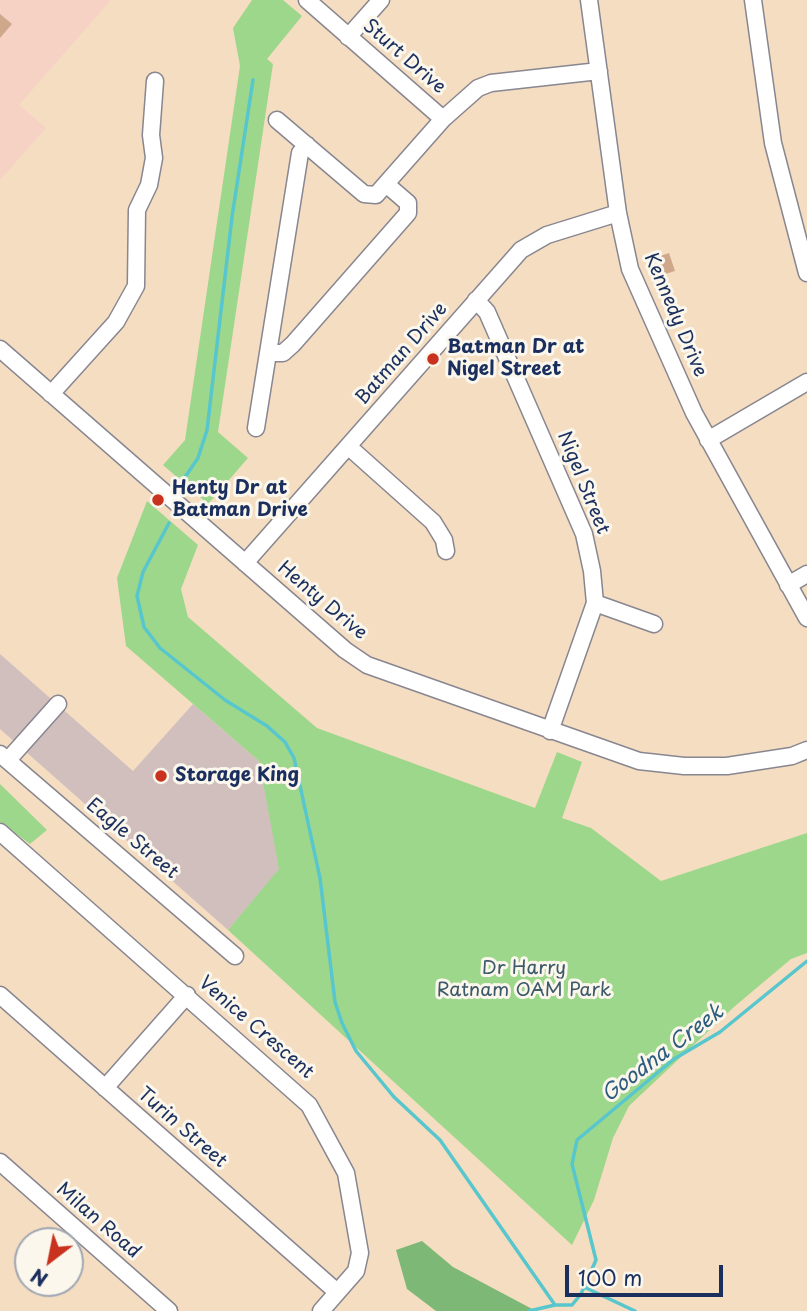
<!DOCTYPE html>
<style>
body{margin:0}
#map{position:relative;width:807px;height:1311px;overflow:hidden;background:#f5ddc1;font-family:"Playpen Sans",sans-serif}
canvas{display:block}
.north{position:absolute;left:14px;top:1227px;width:70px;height:70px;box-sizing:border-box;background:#fbf7ec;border:2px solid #a1a7b3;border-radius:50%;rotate:212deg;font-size:19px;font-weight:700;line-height:28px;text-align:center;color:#1b2f5e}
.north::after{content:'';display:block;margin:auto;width:24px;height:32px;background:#c8321e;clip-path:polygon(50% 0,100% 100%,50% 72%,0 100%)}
.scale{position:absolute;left:565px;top:1265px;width:158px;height:32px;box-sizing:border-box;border:4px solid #1b2f5e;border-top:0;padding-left:9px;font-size:21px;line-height:24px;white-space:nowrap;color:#1b2f5e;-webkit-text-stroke:5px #fbf7ec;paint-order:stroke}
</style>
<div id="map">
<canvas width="807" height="1311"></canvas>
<div class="north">N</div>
<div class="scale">100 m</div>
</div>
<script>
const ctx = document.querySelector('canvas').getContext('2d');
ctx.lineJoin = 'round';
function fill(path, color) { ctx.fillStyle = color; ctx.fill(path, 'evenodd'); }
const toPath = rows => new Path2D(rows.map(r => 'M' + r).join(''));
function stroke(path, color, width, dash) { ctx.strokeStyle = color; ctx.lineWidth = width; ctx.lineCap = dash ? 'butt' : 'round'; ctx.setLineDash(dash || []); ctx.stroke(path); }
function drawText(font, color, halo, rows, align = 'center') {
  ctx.font = font + ' "Playpen Sans",sans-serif'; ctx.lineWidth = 6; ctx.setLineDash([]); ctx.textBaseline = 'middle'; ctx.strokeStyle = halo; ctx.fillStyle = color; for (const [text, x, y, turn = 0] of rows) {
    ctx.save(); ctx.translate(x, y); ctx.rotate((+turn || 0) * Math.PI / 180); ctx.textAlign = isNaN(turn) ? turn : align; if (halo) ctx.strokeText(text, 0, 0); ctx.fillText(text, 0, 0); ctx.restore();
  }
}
fill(toPath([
 [0,0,111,0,19,105,46,128,0,180]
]), '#f6d2c4');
fill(toPath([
 [0,654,133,771,193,704,259,761,280,869,228,930,0,729]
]), '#d1bfbe');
fill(toPath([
 [252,0,283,0,302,16,267,59,273,64,218,432,248,458,208,504,163,465,185,440,240,66,233,28],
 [147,501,198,545,181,589,188,617,317,728,535,808,557,752,582,762,562,818,591,828,661,881,807,833,807,953,791,959,734,1007,629,1106,613,1138,594,1200,572,1245,228,930,279,869,259,761,126,646,117,578],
 [0,784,47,830,30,844,0,822]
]), '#9dd78b');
fill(toPath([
 [422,1241,453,1267,536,1311,436,1311,407,1289,396,1250]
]), '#7eb877');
stroke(toPath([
 [181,483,198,458,207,430,232,217,253,80],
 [169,523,143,572,137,596,144,627,160,648,225,700,267,726,285,742,294,758,320,878,335,1002,342,1023,356,1051,394,1097,440,1140,555,1305],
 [584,1287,635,1311],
 [529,1311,555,1305,572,1305,581,1294,596,1260,572,1164,577,1140,674,1059,720,1032,807,961]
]), '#58c6cd', 3.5);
fill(toPath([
 [0,14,12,24,0,38],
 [669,253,675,271,662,275,657,257]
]), '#cfa88c');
const minor = toPath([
 [307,0,443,119],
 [589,0,618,213,630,269,694,413,807,618],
 [753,0,773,143,807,273],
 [348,37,381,0],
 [277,120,364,194,376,195,443,119,478,88,491,83,599,71],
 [476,300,487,312,584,534,592,571,595,603,550,731],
 [0,349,345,650,367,665,639,761,684,766,727,766,792,756,807,750],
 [268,353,283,353,293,344,408,213,408,203,386,184],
 [51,394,116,322,136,286,137,210,149,185,154,158,151,135,155,81],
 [256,428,300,153,307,145],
 [708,440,807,382],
 [349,447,433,522,444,540,446,551],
 [245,563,521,250,547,235,618,213],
 [788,585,807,574],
 [595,603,654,624],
 [0,754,235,956],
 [8,760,58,704],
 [0,832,309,1105,346,1173,360,1253,356,1271,321,1311],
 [0,995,337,1292],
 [105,1088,187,995],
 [0,1162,169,1311]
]);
stroke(minor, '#888690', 19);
stroke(minor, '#fff', 16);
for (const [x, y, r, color] of [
 [433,359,7,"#c8321e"],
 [158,500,7,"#c8321e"],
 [161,776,7,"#c8321e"]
]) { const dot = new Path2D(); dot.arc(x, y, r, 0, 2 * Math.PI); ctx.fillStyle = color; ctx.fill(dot); stroke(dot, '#fbf7ec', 2.5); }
drawText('19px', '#1b2f5e', '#fbf7ec', [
 ["Sturt Drive",404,57,41],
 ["Kennedy Drive",675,315,67],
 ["Batman Drive",402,354,-49],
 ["Nigel Street",583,483,68],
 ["Henty Drive",322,601,40],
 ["Eagle Street",132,839,40],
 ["Venice Crescent",256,1028,41],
 ["Turin Street",182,1128,41],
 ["Milan Road",98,1221,41]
]);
drawText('bold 19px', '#1b2f5e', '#fbf7ec', [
 ["Batman Dr at",447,348],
 ["Nigel Street",447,370],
 ["Henty Dr at",172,489],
 ["Batman Drive",172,511],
 ["Storage King",175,776]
], 'left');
drawText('19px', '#3c5969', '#fbf7ec', [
 ["Dr Harry",524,969],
 ["Ratnam OAM Park",524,991]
]);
drawText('italic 21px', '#2d5c7f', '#fbf7ec', [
 ["Goodna Creek",663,1054,-37]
]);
</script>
